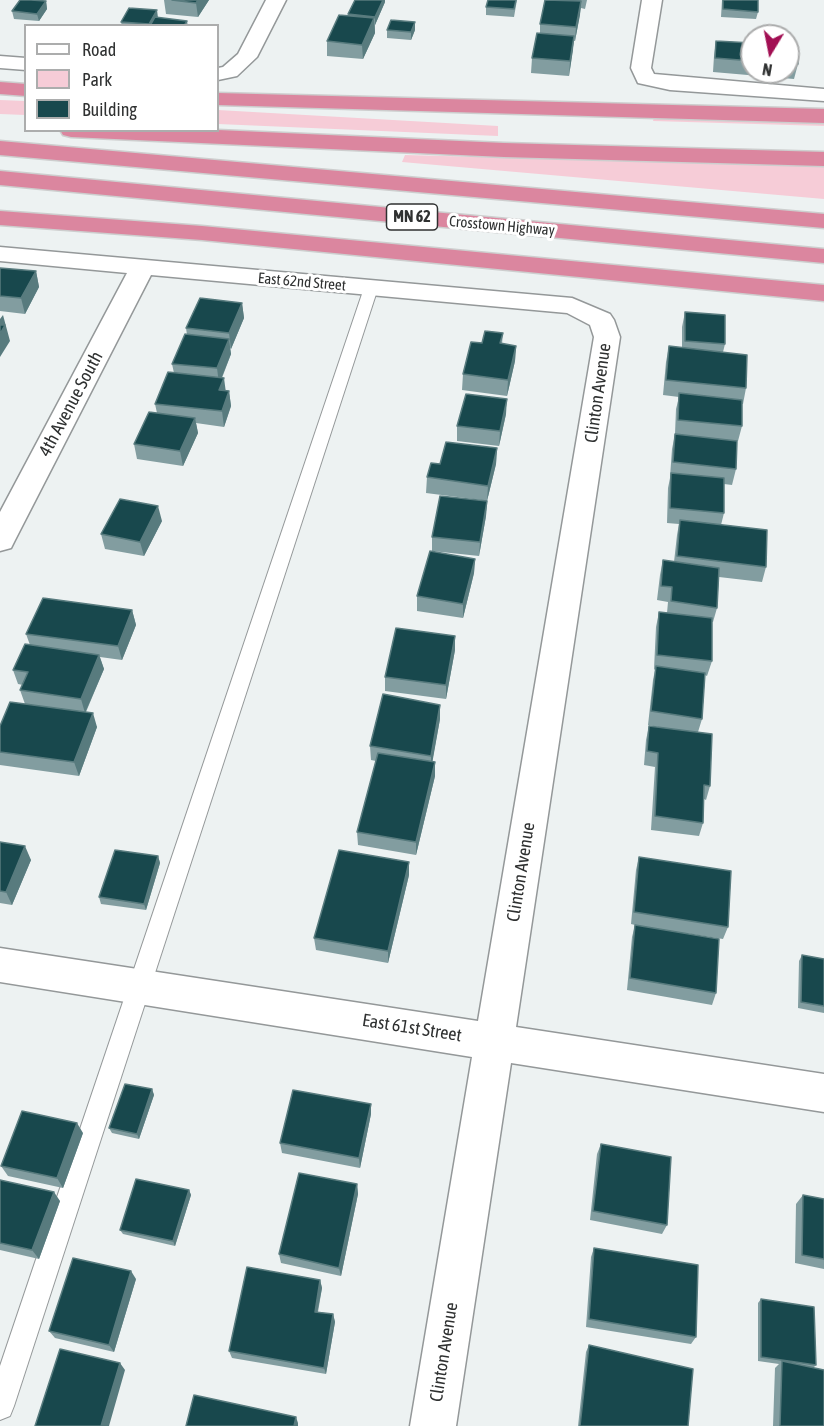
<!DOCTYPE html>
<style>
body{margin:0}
#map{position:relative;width:824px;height:1426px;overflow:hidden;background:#edf2f2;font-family:"Asap Condensed",sans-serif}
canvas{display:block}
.legend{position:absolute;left:24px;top:24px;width:195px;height:108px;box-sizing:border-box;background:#fff;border:2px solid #acadad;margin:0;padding:8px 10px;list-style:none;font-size:18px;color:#2f3131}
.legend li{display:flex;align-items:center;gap:12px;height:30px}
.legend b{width:30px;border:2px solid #acadad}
.north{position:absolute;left:740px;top:24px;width:60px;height:60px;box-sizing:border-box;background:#fff;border:2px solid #acadad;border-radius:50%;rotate:190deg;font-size:16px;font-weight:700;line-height:24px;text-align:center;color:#2f3131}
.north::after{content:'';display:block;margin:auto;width:21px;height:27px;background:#a20f53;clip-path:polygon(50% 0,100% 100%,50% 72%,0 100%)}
</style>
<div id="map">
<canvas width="824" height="1426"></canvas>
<ul class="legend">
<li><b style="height:8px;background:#fff"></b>Road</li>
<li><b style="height:16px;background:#f6ccd7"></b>Park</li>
<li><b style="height:16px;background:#18484d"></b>Building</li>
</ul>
<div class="north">N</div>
</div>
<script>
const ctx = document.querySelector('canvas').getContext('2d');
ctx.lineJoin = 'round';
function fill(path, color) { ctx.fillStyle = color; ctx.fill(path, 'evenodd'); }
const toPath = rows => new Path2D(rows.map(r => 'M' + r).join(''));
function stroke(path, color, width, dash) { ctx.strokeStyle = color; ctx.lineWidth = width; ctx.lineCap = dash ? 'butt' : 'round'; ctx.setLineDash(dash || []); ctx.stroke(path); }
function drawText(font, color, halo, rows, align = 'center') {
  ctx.font = font + ' "Asap Condensed",sans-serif'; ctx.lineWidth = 6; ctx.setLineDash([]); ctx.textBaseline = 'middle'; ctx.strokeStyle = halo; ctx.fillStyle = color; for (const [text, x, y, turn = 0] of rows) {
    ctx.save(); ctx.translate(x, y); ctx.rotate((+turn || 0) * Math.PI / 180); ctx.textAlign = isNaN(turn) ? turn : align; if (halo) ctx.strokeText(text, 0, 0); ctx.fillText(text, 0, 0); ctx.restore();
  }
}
fill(toPath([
 [0,100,25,101,25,115,0,114],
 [218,110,498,126,498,136,218,124],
 [654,117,824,122,824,126,653,121],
 [405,155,824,166,824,199,402,162]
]), '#f6ccd7');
const service = toPath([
 [371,284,378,288,14,1406,10,1416,0,1420,0,1366,364,288,371,284]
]);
const minor = toPath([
 [266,0,286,0,257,57,237,76,218,80,218,68,223,67,238,54,266,0],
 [642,0,662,0,651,68,654,74,824,89,824,101,670,90,638,83,631,68,642,0],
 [0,56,26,58,26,70,0,68,0,56],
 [0,247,572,298,610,314,614,320,620,337,516,1027,824,1074,824,1112,511,1063,456,1426,410,1426,472,1057,0,982,0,948,478,1021,594,337,590,325,567,313,151,275,15,540,11,548,0,551,0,512,127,273,0,261,0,247]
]);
const motorway = toPath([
 [0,82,26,84,26,96,0,94,0,82],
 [218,93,824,109,824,123,218,105,218,93],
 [60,130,218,130,504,143,824,152,824,166,504,157,71,137,63,135,60,130],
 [0,141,824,214,824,228,0,155,0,141],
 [0,171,824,249,824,263,0,185,0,171],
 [0,211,202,226,824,285,824,301,202,240,0,225,0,211]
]);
stroke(service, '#949899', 2);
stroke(minor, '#949899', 3);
stroke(motorway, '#cdcece', 3);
fill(service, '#fff');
fill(minor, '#fff');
fill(motorway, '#db869f');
fill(toPath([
 [164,0,209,0,198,17,166,14],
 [355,0,385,0,385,2,375,25,375,33,363,59,327,56,327,41,348,15],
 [517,0,514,17,486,15,486,7],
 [545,0,587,0,585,9,581,8,575,41,574,41,569,76,531,73,532,58,540,33,540,24],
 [722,0,758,0,758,12,756,19,721,17],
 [46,1,47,9,39,21,14,19,12,11],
 [158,18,187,21,188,26,122,26,121,22],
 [387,30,415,30,411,40,387,38],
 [716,41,752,43,752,72,788,72,788,45,798,64,794,79,713,72,714,56],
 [0,268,36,271,39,287,25,314,0,311],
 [242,303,244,318,231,349,230,348,231,354,222,378,225,390,229,391,231,406,224,427,196,423,198,433,183,466,137,459,134,444,157,413,155,404,174,373,172,364,187,335,186,328],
 [685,312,725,344,723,352,746,388,743,404,742,404,742,426,738,441,737,441,736,469,732,485,724,484,724,513,721,525,766,567,762,582,719,577,717,608,713,622,712,622,712,661,707,676,705,675,702,719,698,732,710,786,706,800,704,799,703,823,699,836,651,830,655,767,644,765,646,740,649,726,669,729,648,725,653,680,655,670,654,669,656,627,659,612,667,613,668,602,657,600,660,575,663,560,674,562,677,535,679,524,667,523,668,488,670,478,670,477,672,449,675,434,676,409,679,397,663,395,666,362,669,346,682,348,682,327],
 [503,333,502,344,516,346,515,361,507,396,462,390,463,374,482,343],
 [506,414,499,446,457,441,457,426],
 [497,448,496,464,487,501,486,516,479,556,432,551,432,537,481,500,426,493,427,477,440,464],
 [162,521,144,556,105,549,101,534],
 [475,559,474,573,463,618,417,611,417,596],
 [132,610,136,625,122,660,100,657,104,669,86,712,97,727,79,776,0,765,0,726,25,704,20,690,23,685,18,684,13,670,30,645,26,634],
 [455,636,455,650,446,699,385,691,385,677],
 [440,719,432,762,435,762,435,776,416,855,358,845,357,832,376,761,371,760,370,746],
 [0,842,31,860,12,905,0,903],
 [158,856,160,863,146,910,101,904,99,897],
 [639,857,728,927,723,939,685,933,716,993,712,1005,627,990,632,937,635,925,631,924,636,870],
 [409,875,388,963,316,950,314,938],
 [802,955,824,959,824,1013,798,1008,799,961],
 [152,1089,154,1095,139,1139,112,1133,109,1128],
 [371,1114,360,1168,282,1153,280,1143],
 [83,1133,63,1188,8,1176,1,1166],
 [601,1144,667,1225,662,1234,590,1220,597,1154],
 [0,1180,60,1201,39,1259,0,1250],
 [357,1184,358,1194,341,1276,281,1263,279,1254],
 [189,1190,191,1195,175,1246,123,1234,120,1230],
 [803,1195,824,1199,824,1269,795,1263,796,1204],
 [594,1248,696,1337,691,1344,586,1327,591,1257],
 [136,1279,114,1352,55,1338,49,1331],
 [320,1280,322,1288,318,1312,333,1314,335,1322,326,1374,232,1358,229,1351],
 [761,1299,816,1365,813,1368,824,1426,773,1426,775,1368,779,1364,758,1361,758,1303],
 [589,1345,688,1426,578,1426,586,1352]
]), '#829da0');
fill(toPath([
 [198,0,209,0,198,17,196,3],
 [383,0,385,0,385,2,375,25,375,17],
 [46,1,47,9,39,21,37,14],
 [581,1,580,15,575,41,576,27],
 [157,10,158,18,150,26,149,24],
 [374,18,375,33,363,59,362,45],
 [415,22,415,30,411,40,411,32],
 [574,36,573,50,569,76,570,61],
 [36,271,39,287,25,314,21,298],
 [242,303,244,318,231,349,229,333],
 [3,315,10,341,0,357,0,319],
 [229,339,231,354,219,384,217,368],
 [516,346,515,361,507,396,508,380],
 [224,378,226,393,219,390],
 [229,391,231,406,224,427,222,411],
 [507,399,506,414,499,446,500,431],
 [195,418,198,433,183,466,180,451],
 [497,448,496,464,487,501,488,486],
 [487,501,486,516,479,556,480,542],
 [158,506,162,521,144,556,140,542],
 [475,559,474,573,463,618,463,604],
 [132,610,136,625,122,660,118,646],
 [455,636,455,650,446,699,446,685],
 [99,655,104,669,85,713,81,699],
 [440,705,440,719,431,770,431,756],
 [93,713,97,727,79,776,74,762],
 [435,762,435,776,416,855,416,842],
 [25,846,31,860,12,905,6,892],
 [158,856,160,863,146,910,144,904],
 [409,862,409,875,388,963,388,951],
 [152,1089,154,1095,139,1139,137,1134],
 [371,1104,371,1114,360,1168,359,1158],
 [77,1123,83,1133,63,1188,57,1178],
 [357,1184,358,1194,341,1276,339,1268],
 [189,1190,191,1195,175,1246,173,1241],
 [54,1192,60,1201,39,1259,32,1250],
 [131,1271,136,1279,114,1352,109,1345],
 [320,1280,322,1288,316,1319,315,1312],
 [333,1314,335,1322,326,1374,324,1368],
 [120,1363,125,1370,109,1426,101,1426],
 [296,1417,298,1423,298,1426,294,1426]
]), '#587b7e');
const building = toPath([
 [20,0,31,0,46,1,37,14,12,11,20,0],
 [172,0,198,0,196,3,172,0],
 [355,0,383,0,375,17,348,14,355,0],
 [488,0,516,0,514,9,486,7,488,0],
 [545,0,581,1,576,27,540,24,545,0],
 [723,0,758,0,758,12,723,9,723,0],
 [129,8,157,10,149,24,121,22,129,8],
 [339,15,374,18,362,45,327,41,339,15],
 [155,17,187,21,184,26,150,26,155,17],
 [391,20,415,22,411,32,387,30,391,20],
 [537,33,574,36,570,61,532,58,537,33],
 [716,41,752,43,752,61,715,58,716,41],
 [788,45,797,45,798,64,788,63,788,45],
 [0,268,36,271,21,298,0,296,0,268],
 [200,298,242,303,229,333,186,328,200,298],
 [685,312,725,315,725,344,685,341,685,312],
 [0,325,5,325,0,334,0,325],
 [485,331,503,333,500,343,516,346,508,380,463,374,471,342,482,343,485,331],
 [185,334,229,339,217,368,172,364,185,334],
 [669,346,747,355,746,388,666,380,669,346],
 [168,372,224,378,219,390,229,391,222,411,155,404,168,372],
 [679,393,742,400,742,426,678,420,679,393],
 [466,394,507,399,500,431,457,426,466,394],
 [149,412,195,418,180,451,134,444,149,412],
 [675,434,737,441,736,469,673,462,675,434],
 [446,442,497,448,488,486,427,477,431,463,440,464,446,442],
 [671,473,724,478,724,513,670,508,671,473],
 [440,496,487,501,480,542,432,537,440,496],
 [120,499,158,506,140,542,101,534,120,499],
 [680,520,767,530,766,567,677,556,680,520],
 [430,551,475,559,463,604,417,596,430,551],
 [663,560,719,568,717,608,671,601,672,587,661,586,663,560],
 [43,598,132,610,118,646,26,634,43,598],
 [659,612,712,618,712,661,657,655,659,612],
 [396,628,455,636,446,685,385,677,396,628],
 [25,644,99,655,81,699,20,690,28,672,13,670,25,644],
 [656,666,705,673,702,719,651,711,656,666],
 [383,694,440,705,431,756,370,746,383,694],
 [10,702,93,713,74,762,0,752,0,726,10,702],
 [649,726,712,734,710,786,704,785,703,823,655,816,658,753,647,751,649,726],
 [378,753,435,762,416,842,357,832,378,753],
 [0,842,25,846,6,892,0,891,0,842],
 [115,850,158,856,144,904,99,897,115,850],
 [339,850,409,862,388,951,314,938,339,850],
 [639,857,731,871,728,927,634,912,639,857],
 [635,925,719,939,716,993,630,978,635,925],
 [802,955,824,959,824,1006,801,1002,802,955],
 [125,1084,152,1089,137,1134,109,1128,125,1084],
 [293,1090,371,1104,359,1158,280,1143,293,1090],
 [22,1111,77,1123,57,1178,1,1166,22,1111],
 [601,1144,671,1157,667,1225,593,1211,601,1144],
 [299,1173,357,1184,339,1268,279,1254,299,1173],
 [136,1179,189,1190,173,1241,120,1230,136,1179],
 [0,1180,54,1192,32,1250,0,1243,0,1180],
 [803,1195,824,1199,824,1259,802,1255,803,1195],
 [594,1248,698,1265,696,1337,589,1319,594,1248],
 [73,1258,131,1271,109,1345,49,1331,73,1258],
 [247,1267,320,1280,315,1312,333,1314,324,1368,229,1351,247,1267],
 [761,1299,814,1307,816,1365,761,1357,761,1299],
 [589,1345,693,1369,688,1426,580,1426,589,1345],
 [60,1349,120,1363,101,1426,35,1426,60,1349],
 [782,1361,824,1370,824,1426,780,1426,782,1361],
 [194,1395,296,1417,294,1426,186,1426,194,1395]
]);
fill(building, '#18484d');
stroke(building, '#587b7e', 1.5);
drawText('15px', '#2f3131', '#fff', [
 ["Crosstown Highway",502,226,5],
 ["East 62nd Street",302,282,5]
]);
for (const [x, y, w] of [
 [412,217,51]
]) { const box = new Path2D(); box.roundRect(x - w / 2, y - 13, w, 26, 4.5); ctx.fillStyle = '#fff'; ctx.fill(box); stroke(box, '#2f3131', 1.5); }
drawText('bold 16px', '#2f3131', null, [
 ["MN 62",412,217]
]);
drawText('18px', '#2f3131', '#fff', [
 ["Clinton Avenue",598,393,-82],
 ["4th Avenue South",71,404,-62],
 ["Clinton Avenue",521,872,-81],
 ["East 61st Street",412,1028,9],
 ["Clinton Avenue",444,1352,-81]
]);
</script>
